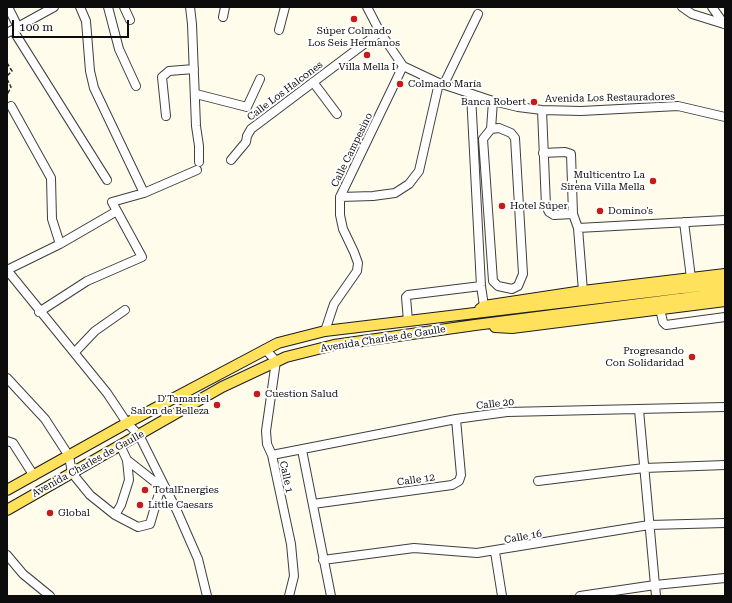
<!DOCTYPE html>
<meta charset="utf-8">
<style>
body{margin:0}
#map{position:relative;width:732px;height:603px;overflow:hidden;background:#fffceb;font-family:"Roboto Serif",serif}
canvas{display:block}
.frame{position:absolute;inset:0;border:8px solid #0c0c0c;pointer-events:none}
.scale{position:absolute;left:12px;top:20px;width:117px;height:18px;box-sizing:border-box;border:2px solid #0c0c0c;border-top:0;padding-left:5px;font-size:12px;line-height:14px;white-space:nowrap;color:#0c0c0c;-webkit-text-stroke:3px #fff;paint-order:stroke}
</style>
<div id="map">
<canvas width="732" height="603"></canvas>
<div class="frame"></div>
<div class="scale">100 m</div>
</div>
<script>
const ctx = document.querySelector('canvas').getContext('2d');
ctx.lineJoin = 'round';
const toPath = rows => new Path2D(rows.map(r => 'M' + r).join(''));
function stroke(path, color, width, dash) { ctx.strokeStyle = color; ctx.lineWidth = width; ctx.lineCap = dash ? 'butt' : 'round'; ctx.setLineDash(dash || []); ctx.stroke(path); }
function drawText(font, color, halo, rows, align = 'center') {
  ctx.font = font + ' "Roboto Serif",serif'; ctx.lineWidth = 4; ctx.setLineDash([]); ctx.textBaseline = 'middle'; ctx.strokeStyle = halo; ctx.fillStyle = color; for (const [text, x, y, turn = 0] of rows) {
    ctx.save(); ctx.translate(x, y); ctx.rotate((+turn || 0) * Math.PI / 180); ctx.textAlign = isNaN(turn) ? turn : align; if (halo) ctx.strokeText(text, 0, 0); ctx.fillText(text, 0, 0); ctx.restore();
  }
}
const minor = toPath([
 [8,7,18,27],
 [80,7,86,21,90,71,94,88,144,193],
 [108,7,119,49,136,86],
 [124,7,130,20],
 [190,7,192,24,196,126,199,146,199,162],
 [367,7,380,32,403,66,439,83,493,101,518,107,542,110,581,111,678,106,725,117],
 [682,7,692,14,724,24],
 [712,7,724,24],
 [223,17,225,7],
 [13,30,107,180],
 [279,30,285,7],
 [7,33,54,7],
 [313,82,337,114],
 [444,84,478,14],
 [196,94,247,107,260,79],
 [471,94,481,286,484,306],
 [11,106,51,178,52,219,60,244],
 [542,110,546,206,549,212,554,215,573,214],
 [166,116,162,77,169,71,194,69],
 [499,128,511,133,515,138,523,274,518,286,512,289,498,286,493,281,483,139,491,129,499,128],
 [491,129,493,101],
 [543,153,565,152,571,154,573,214,578,228,583,291],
 [231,160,246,142,247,136,251,129,380,32],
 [340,197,373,196,395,193,409,184,419,171,439,83],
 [684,222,691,278],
 [578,228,725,220],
 [7,270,107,393,127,423,139,435,177,511,198,559,207,596],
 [7,270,60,244,117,211],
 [660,309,663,322,666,325,725,317],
 [39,312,87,281,142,257,112,202,144,193,197,170],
 [408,321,406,297,408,295,481,286],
 [325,331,334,304,357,271,358,263,354,252,343,229,340,215,340,197,403,66],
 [265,349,276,361,266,431,267,444,272,455,291,544,294,576,289,596],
 [75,352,95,331,125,310],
 [7,378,45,419,69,456,72,473,90,495,115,515,121,505,129,480,127,460,120,445],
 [639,410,656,596],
 [7,441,13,443,34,476],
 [302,450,331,596],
 [272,455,456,419,507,412,725,407],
 [538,481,644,468,725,465],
 [313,504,452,485,459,481,461,475,456,419],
 [115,515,138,527,150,524,160,490,155,482,127,460],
 [495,552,502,596],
 [7,555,23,574,50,596],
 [323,560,414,548,477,553,649,525,725,523],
 [580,596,655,585,725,578]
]);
const major = toPath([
 [480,309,484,306,583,291,725,274],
 [495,327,512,328,725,301],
 [7,490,127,423,278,343,325,331,725,283],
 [7,510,222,387,286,357,334,345,475,325,725,293]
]);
stroke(minor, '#3f3f3f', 10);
stroke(major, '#1d1d1d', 12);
stroke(toPath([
 [7,63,12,71,7,76],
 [7,79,11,87,7,95]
]), '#2e2e2e', 1.5, [4, 2]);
stroke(minor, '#fff', 8);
stroke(major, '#ffe15b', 10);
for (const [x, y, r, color] of [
 [354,19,4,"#c61b19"],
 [367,55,4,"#c61b19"],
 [400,84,4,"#c61b19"],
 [534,102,4,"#c61b19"],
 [653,181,4,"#c61b19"],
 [502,206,4,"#c61b19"],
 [600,211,4,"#c61b19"],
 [692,357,4,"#c61b19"],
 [257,394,4,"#c61b19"],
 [217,405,4,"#c61b19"],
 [145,490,4,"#c61b19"],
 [140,505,4,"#c61b19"],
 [50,513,4,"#c61b19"]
]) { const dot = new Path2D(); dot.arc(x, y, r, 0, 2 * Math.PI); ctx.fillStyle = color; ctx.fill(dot); stroke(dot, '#fff', 1.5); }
drawText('10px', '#0c0c0c', '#fff', [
 ["Súper Colmado",354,31,"center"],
 ["Los Seis Hermanos",354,43,"center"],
 ["Villa Mella I",367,67,"center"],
 ["Colmado María",408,84],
 ["Banca Robert",526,102,"right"],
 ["Multicentro La",645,175,"right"],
 ["Sirena Villa Mella",645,187,"right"],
 ["Hotel Súper",510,206],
 ["Domino's",608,211],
 ["Progresando",684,351,"right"],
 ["Con Solidaridad",684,363,"right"],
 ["Cuestion Salud",265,394],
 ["D'Tamariel",209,399,"right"],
 ["Salon de Belleza",209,411,"right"],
 ["TotalEnergies",153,490],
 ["Little Caesars",148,505],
 ["Global",58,513]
], 'left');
drawText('10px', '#0c0c0c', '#fff', [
 ["Calle Los Halcones",285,91,-37],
 ["Avenida Los Restauradores",610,98,-1],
 ["Calle Campesino",352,150,-64],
 ["Avenida Charles de Gaulle",383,339,-9],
 ["Calle 20",495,404,-6],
 ["Avenida Charles de Gaulle",88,464,-29],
 ["Calle 1",286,477,78],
 ["Calle 12",416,480,-8],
 ["Calle 16",523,537,-10]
]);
</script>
